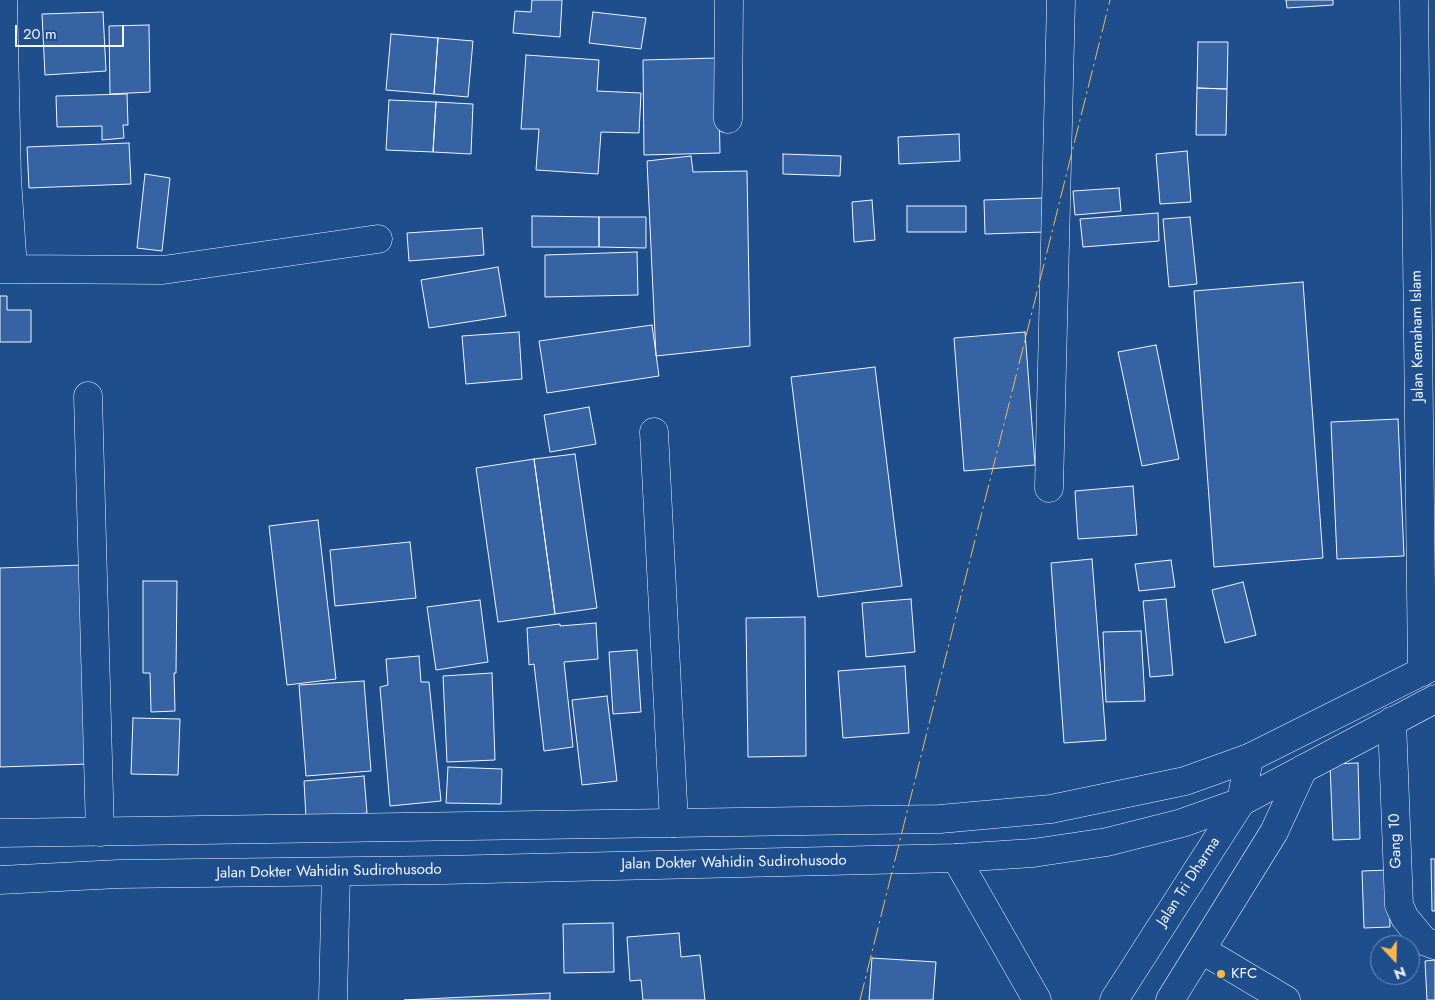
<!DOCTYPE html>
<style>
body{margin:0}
#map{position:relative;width:1435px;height:1000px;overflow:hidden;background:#1f4e8c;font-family:Jost,sans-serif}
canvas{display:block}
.north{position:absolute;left:1370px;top:935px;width:50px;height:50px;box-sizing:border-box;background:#1f4e8c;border:1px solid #7391ba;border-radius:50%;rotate:159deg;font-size:14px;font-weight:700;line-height:20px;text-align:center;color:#f2f6ff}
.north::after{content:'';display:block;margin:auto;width:18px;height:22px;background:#ffb74d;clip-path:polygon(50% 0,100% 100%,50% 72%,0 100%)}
.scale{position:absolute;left:15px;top:25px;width:109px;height:22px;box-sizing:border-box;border:2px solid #f2f6ff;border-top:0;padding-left:6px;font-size:15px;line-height:18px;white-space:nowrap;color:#f2f6ff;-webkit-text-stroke:4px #1f4e8c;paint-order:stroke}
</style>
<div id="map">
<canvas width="1435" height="1000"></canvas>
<div class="north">N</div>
<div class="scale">20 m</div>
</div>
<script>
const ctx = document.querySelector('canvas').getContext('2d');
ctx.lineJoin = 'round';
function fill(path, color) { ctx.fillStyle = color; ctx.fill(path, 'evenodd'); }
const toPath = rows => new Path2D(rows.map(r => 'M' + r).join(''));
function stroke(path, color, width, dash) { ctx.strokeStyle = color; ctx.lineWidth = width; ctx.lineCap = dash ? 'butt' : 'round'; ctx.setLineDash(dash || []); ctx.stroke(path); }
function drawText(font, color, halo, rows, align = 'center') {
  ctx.font = font + ' Jost,sans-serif'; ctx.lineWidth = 4; ctx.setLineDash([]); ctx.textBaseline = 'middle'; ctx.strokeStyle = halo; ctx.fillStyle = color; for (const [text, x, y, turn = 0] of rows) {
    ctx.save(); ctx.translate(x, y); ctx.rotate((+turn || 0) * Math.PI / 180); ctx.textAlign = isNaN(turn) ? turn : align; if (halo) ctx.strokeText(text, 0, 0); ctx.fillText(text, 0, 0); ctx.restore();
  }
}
const building = toPath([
 [532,0,562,0,560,37,513,33,515,11,531,12,532,0],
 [1286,0,1333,0,1333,5,1287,8,1286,0],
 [103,12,106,71,45,75,42,14,103,12],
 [593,12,646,18,641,49,589,43,593,12],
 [149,25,150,92,110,94,109,26,149,25],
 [391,34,438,38,434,94,386,90,391,34],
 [438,38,473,41,468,97,434,94,438,38],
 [1198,42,1228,42,1227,89,1197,88,1198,42],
 [526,55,599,60,597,91,641,93,639,133,601,132,598,174,536,170,539,129,521,129,526,55],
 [718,58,720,153,644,155,643,60,718,58],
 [1197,88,1227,89,1226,135,1196,135,1197,88],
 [127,94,128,125,123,125,124,138,102,140,102,126,57,127,56,96,127,94],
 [389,100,436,102,433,152,386,150,389,100],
 [436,102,473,104,471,154,433,152,436,102],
 [959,134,960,161,899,164,898,137,959,134],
 [129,143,131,184,29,188,27,147,129,143],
 [1187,151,1191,202,1160,204,1156,154,1187,151],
 [783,154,841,156,840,176,783,174,783,154],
 [691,156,693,172,747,171,750,346,656,356,647,161,691,156],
 [145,174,170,178,162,251,137,248,145,174],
 [1119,188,1121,211,1075,215,1073,191,1119,188],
 [1044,198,1045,232,985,234,984,200,1044,198],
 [872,200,875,240,854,242,852,202,872,200],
 [907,206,966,206,966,232,907,232,907,206],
 [1158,213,1159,241,1083,247,1080,219,1158,213],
 [532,216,599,217,599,247,532,247,532,216],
 [599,217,646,217,646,248,599,247,599,217],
 [1190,217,1197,284,1169,287,1163,219,1190,217],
 [482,228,484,255,409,261,407,233,482,228],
 [637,252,638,295,545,297,545,255,637,252],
 [498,267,506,316,429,328,421,280,498,267],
 [1303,282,1323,558,1214,567,1194,291,1303,282],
 [0,296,7,296,7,310,31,310,31,342,0,342,0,296],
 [652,325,659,376,547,393,539,341,652,325],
 [519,332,522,379,466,384,462,336,519,332],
 [1025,332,1035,465,964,471,954,338,1025,332],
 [1156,345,1179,459,1142,466,1118,352,1156,345],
 [875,367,902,586,818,597,791,377,875,367],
 [589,407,596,444,550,452,544,415,589,407],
 [1398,419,1404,556,1337,559,1331,422,1398,419],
 [575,454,597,608,555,614,534,459,575,454],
 [534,459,555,614,498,622,476,468,534,459],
 [1133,486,1137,535,1078,539,1075,491,1133,486],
 [318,520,336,679,287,685,269,526,318,520],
 [410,542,416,598,335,606,330,550,410,542],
 [1092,559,1106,740,1064,743,1051,563,1092,559],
 [1171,560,1175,587,1139,591,1135,564,1171,560],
 [83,565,89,764,0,767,0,568,83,565],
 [143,581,177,581,176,673,174,673,175,711,151,712,150,673,143,673,143,581],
 [1243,582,1256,635,1225,643,1212,590,1243,582],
 [911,599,915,652,866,657,862,603,911,599],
 [1166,599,1173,675,1150,677,1143,601,1166,599],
 [480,600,488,662,436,670,427,607,480,600],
 [805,617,806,756,748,757,746,618,805,617],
 [596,623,598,659,564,662,573,747,544,751,534,664,529,665,527,628,560,624,560,626,596,623],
 [1141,631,1145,701,1106,702,1103,632,1141,631],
 [637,650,641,712,613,714,609,652,637,650],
 [419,656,421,682,429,682,441,801,390,806,380,687,388,685,386,659,419,656],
 [905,666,909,733,843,738,838,671,905,666],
 [492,673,495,760,447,762,443,676,492,673],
 [364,681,371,771,306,776,299,685,364,681],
 [607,696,617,781,582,785,572,700,607,696],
 [133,718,180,719,178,775,131,774,133,718],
 [1358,763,1360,839,1333,840,1330,764,1358,763],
 [448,767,502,769,501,804,446,803,448,767],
 [364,776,367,813,306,818,304,781,364,776],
 [1431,859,1435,859,1435,911,1432,911,1431,859],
 [1389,870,1390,927,1364,928,1362,871,1389,870],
 [613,923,614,972,564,973,563,924,613,923],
 [679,933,681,957,700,955,705,1000,643,1000,641,980,630,981,627,937,679,933],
 [872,958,936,962,933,1000,869,1000,872,958],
 [1435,960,1435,1000,1427,1000,1425,961,1435,960],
 [550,993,550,1000,404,1000,550,993]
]);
fill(building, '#3563a3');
stroke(building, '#f2f6ff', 1);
const minor = toPath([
 [1414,0,1422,672],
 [728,119,729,0],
 [0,269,13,269,7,179,3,0],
 [13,269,163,270,378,239],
 [88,396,100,832],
 [654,432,674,823],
 [1049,488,1061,0],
 [1392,721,1399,905,1405,918,1424,941,1435,945],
 [1202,950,1286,1000],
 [333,1000,336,872],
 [1170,1000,1274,832,1303,769]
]);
const major = toPath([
 [956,858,1037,1000],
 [1114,1000,1241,802,1249,758]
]);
const highway = toPath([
 [0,833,940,819,1051,809,1185,781,1249,758,1435,665],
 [0,880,119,874,443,870,956,858,1033,853,1107,842,1182,823,1241,802,1435,699]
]);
stroke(minor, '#f2f6ff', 29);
stroke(major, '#f2f6ff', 29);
stroke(highway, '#f2f6ff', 29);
stroke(minor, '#1f4e8c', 28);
stroke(major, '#1f4e8c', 28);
stroke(highway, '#1f4e8c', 28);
stroke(toPath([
 [860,1000,1110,0]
]), '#ffb74d', 1, [18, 4, 2.5, 4]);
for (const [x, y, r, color] of [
 [1221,974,5,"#ffb74d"]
]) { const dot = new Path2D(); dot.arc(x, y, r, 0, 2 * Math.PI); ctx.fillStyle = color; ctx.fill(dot); stroke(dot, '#1f4e8c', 2); }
drawText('15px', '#f2f6ff', '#1f4e8c', [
 ["Jalan Kemaham Islam",1418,336,-91],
 ["Gang 10",1396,841,-92],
 ["Jalan Dokter Wahidin Sudirohusodo",734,863,-1],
 ["Jalan Dokter Wahidin Sudirohusodo",329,872,-1],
 ["Jalan Tri Dharma",1189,882,-57]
]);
drawText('15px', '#f2f6ff', '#1f4e8c', [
 ["KFC",1231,974]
], 'left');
</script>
